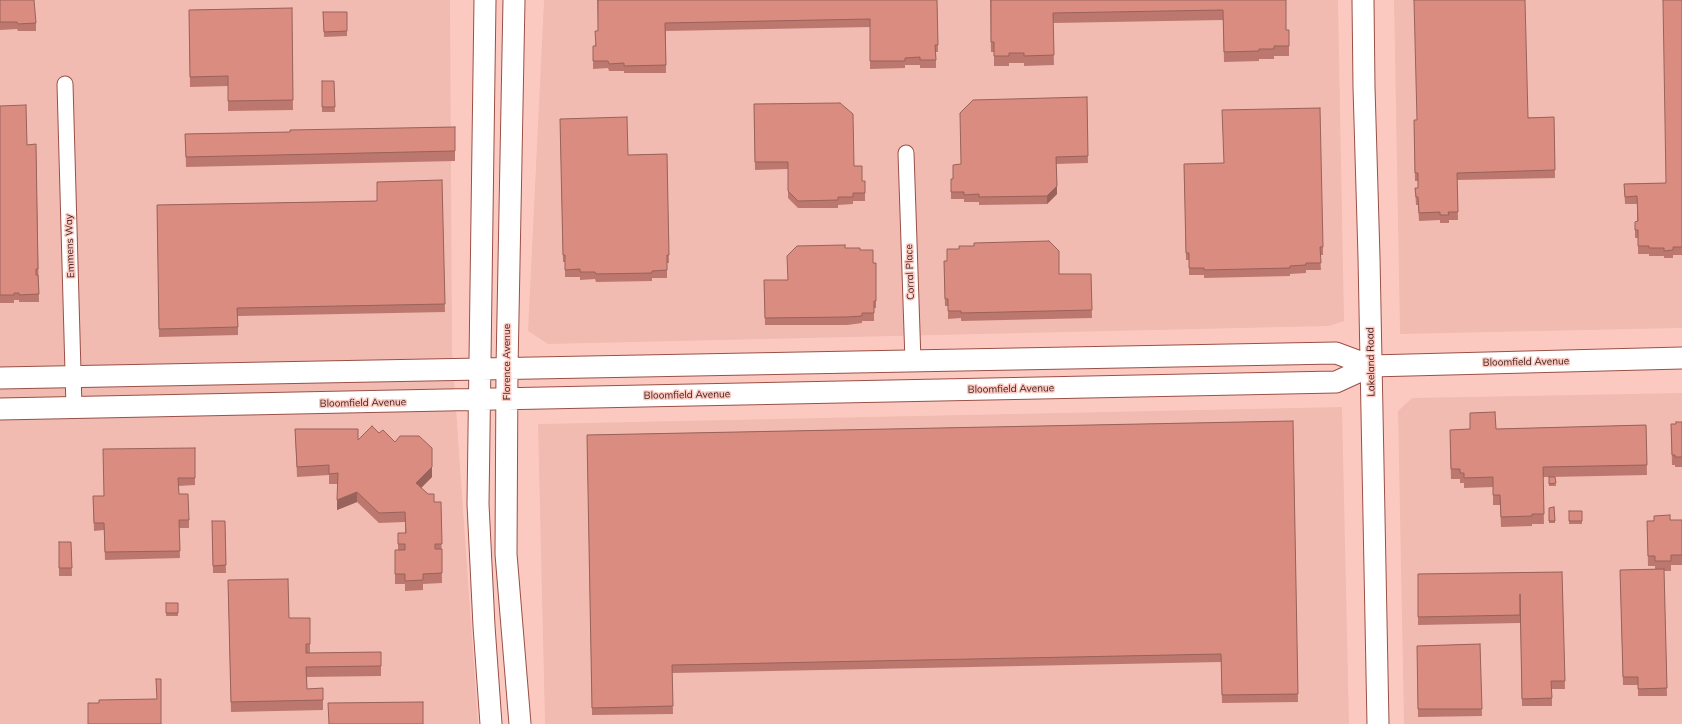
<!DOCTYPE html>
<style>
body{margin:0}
canvas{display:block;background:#fcc9c1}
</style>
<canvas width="1682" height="724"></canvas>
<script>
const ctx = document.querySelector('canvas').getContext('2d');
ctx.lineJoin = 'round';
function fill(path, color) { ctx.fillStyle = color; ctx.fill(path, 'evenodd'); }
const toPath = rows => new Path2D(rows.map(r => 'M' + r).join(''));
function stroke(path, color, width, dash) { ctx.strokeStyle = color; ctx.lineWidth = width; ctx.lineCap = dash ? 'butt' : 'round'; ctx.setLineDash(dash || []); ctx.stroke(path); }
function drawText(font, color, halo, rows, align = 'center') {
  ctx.font = font + ' Mulish,sans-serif'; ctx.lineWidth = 3; ctx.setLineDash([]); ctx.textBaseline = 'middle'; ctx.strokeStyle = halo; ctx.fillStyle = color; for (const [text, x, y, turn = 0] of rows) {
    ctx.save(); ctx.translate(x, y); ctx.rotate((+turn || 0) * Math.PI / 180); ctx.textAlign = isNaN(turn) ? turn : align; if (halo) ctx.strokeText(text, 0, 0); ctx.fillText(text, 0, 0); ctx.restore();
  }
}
fill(toPath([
 [0,0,450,0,452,351,478,724,0,724],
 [544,0,1338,0,1344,321,1329,326,548,344,528,331],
 [1394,0,1682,0,1682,328,1400,334],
 [1682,393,1682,724,1404,724,1398,411,1412,398],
 [1342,407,1349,724,545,724,538,424]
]), '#f1bbb1');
const street = toPath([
 [65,84,74,408],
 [906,153,913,361]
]);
const secondary = toPath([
 [485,0,478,504,484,626,491,724],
 [514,0,507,368,506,554,520,724],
 [1363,0,1364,87,1369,257,1378,724],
 [0,378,1336,353,1371,366,1682,358],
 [0,409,1336,382,1371,366]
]);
stroke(street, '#995147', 17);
stroke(secondary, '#995147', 23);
stroke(street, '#fff', 15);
stroke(secondary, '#fff', 21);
fill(toPath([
 [0,0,36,23,36,31,18,31,17,29,0,30],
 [597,0,937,0,938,52,936,52,936,68,920,68,920,65,905,65,905,68,870,69,870,27,666,31,666,73,624,73,624,71,609,71,608,68,593,69,593,46,595,46,598,31],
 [990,0,1286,0,1286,30,1289,30,1289,56,1274,56,1274,59,1259,59,1259,61,1224,62,1223,20,1053,23,1054,65,1024,66,1024,63,1009,63,1009,66,994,66,994,52,991,52],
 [1682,0,1682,255,1673,255,1673,258,1664,258,1664,256,1649,256,1649,254,1638,254,1638,238,1635,238,1635,222,1637,221,1637,204,1625,204,1624,184,1666,183],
 [292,8,293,110,228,111,228,86,190,87,189,10],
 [323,12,347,12,347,36,324,37],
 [322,81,334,81,335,112,322,112],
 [1087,97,1088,163,1056,164,1057,194,1047,204,979,205,979,202,964,202,964,199,951,199,951,179,953,179,961,164],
 [754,104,854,166,862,181,865,181,865,201,853,201,853,204,838,205,838,208,798,208,788,198,788,169,755,170],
 [0,106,27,145,36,144,39,302,19,302,19,300,14,300,14,303,0,303],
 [1554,117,1555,178,1457,180,1458,220,1449,220,1449,223,1440,223,1440,220,1419,221,1418,205,1416,205,1415,188,1418,188,1418,181,1415,181,1414,120],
 [560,119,628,155,667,154,669,263,667,263,667,278,652,278,652,281,596,282,595,279,580,280,580,277,565,277,565,262,563,262],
 [455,127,455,161,186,167,185,134,290,132],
 [1184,164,1323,247,1323,255,1320,255,1321,270,1306,270,1306,273,1290,274,1290,276,1204,278,1204,275,1189,275,1189,260,1186,260],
 [442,180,445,312,238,316,238,335,159,337,157,205,377,201],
 [845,248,860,250,873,263,876,301,876,308,874,308,874,321,862,321,862,323,847,325,765,325,764,280,788,280],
 [944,261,1059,274,1091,274,1092,318,961,321,961,318,948,319,948,306,945,306],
 [1293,421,1298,702,1222,703,1221,662,672,673,673,714,592,715,587,435],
 [1682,422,1682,467,1675,467,1675,465,1672,465,1671,424,1676,424],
 [1646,425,1647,475,1550,477,1555,477,1556,486,1549,486,1549,477,1543,477,1544,524,1532,524,1532,526,1501,527,1500,505,1493,505,1493,487,1464,488,1464,483,1460,483,1460,479,1451,479,1450,440,1496,429],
 [295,429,358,440,379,433,432,477,421,488,434,502,441,502,442,583,423,584,423,590,405,591,405,584,395,584,395,550,398,550,398,533,405,533,405,522,379,523,357,502,337,510,338,484,329,484,329,475,297,477],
 [195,448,195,485,178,486,179,494,189,520,189,528,179,528,180,558,105,560,104,530,94,531,93,496,103,496],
 [1554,507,1555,523,1549,523,1549,508],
 [1569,511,1582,511,1582,524,1569,524],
 [1682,520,1682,565,1671,565,1671,571,1664,571,1667,696,1638,696,1638,685,1623,685,1620,570,1655,569,1655,566,1648,566,1647,521],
 [212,521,225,521,226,573,213,573],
 [59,542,71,542,72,576,59,576],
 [1562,572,1565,689,1552,689,1552,706,1522,706,1520,601,1520,623,1418,625,1418,574],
 [228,580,289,618,310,618,310,653,381,652,381,676,306,677,307,689,323,688,323,710,231,712],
 [166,603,178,603,178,616,166,616],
 [1480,644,1482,716,1418,717,1417,646]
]), '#bc786e');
fill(toPath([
 [1057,186,1057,194,1047,204,1047,196],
 [432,467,432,477,416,493,416,483],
 [357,492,357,502,337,510,337,500]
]), '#99625a');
const building = toPath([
 [0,0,34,0,36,23,18,24,17,22,0,22,0,0],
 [598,0,937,0,938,45,935,45,936,60,920,60,920,57,905,58,905,61,870,61,870,19,665,23,666,65,624,66,624,63,609,64,608,61,593,61,593,46,596,46,595,31,598,31,598,0],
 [991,0,1286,0,1286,30,1289,30,1289,46,1274,46,1274,49,1259,49,1259,51,1224,52,1223,10,1053,13,1054,55,1024,56,1024,53,1009,53,1009,56,994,56,994,42,991,42,991,0],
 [1414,0,1525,0,1528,118,1554,117,1555,170,1457,173,1458,212,1448,212,1449,215,1440,215,1440,212,1419,213,1418,197,1416,197,1415,188,1418,188,1418,173,1415,173,1414,120,1417,120,1414,0],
 [1663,0,1682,0,1682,247,1673,247,1673,250,1664,251,1664,248,1649,248,1649,246,1638,246,1638,230,1635,230,1635,222,1638,221,1637,196,1625,197,1624,184,1666,183,1663,0],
 [292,8,293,100,228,101,228,76,190,77,189,10,292,8],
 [323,12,347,12,347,31,324,32,323,12],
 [322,81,334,81,335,107,322,107,322,81],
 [1087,97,1088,156,1056,157,1057,186,1047,196,979,197,979,194,964,195,964,192,951,192,951,179,953,179,953,165,961,164,960,113,973,100,1087,97],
 [840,103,853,114,854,166,862,166,862,181,865,181,865,193,853,193,853,197,838,197,838,200,798,201,788,191,788,162,755,162,754,104,840,103],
 [26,105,27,145,36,144,38,269,36,269,36,275,38,275,39,294,19,295,19,293,14,293,14,295,0,295,0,106,26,105],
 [1320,108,1323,247,1320,247,1321,263,1306,263,1306,265,1290,266,1290,268,1204,270,1204,268,1189,268,1189,253,1186,253,1184,164,1224,163,1222,110,1320,108],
 [627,117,628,155,667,154,669,255,667,255,667,270,652,271,652,273,596,274,595,272,580,272,580,269,565,270,565,255,563,255,560,119,627,117],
 [455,127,455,151,186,157,185,134,290,132,290,130,455,127],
 [442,180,445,304,237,308,238,327,159,329,157,205,377,201,377,182,442,180],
 [1049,241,1059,251,1059,274,1091,274,1092,310,961,313,961,311,948,311,948,299,945,299,944,261,947,261,947,249,959,249,959,246,974,246,974,243,1049,241],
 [845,245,845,248,860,248,860,250,873,250,873,263,876,263,876,301,874,301,874,313,862,313,862,316,847,317,765,318,764,280,788,280,787,256,797,246,845,245],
 [1495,412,1496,429,1646,425,1647,465,1543,467,1544,514,1532,514,1532,516,1501,517,1500,495,1493,495,1493,477,1464,478,1464,473,1460,473,1460,469,1451,469,1450,430,1470,429,1470,413,1495,412],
 [1293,421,1298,694,1222,695,1221,654,672,665,673,706,592,708,587,435,1293,421],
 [1676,422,1682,422,1682,457,1675,457,1675,455,1672,455,1671,424,1676,424,1676,422],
 [372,426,379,433,383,430,395,442,400,436,419,436,432,448,432,467,416,483,428,494,434,494,434,502,441,502,442,544,435,544,435,549,442,549,442,573,423,574,423,580,405,581,405,574,395,574,395,550,405,550,405,544,398,544,398,533,406,533,405,512,379,513,357,492,337,500,338,473,329,474,329,465,297,467,295,429,358,429,358,440,372,426],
 [195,448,195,478,178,478,179,494,188,494,189,520,179,520,180,551,105,552,104,523,94,523,93,496,104,496,103,449,195,448],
 [1549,477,1555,477,1556,483,1549,484,1549,477],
 [1554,507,1555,521,1549,521,1549,508,1554,507],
 [1569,511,1582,511,1582,521,1569,521,1569,511],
 [1670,515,1670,520,1682,520,1682,555,1671,555,1671,561,1655,561,1655,556,1648,556,1647,521,1654,521,1654,516,1670,515],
 [212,521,225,521,226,565,213,566,212,521],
 [59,542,71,542,72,568,59,568,59,542],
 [1664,569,1667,688,1638,689,1638,677,1623,677,1620,570,1664,569],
 [1562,572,1565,681,1551,681,1552,698,1522,699,1520,594,1520,615,1418,617,1418,574,1562,572],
 [288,579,289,618,310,618,310,644,306,644,306,653,381,652,381,666,306,667,307,689,323,688,323,700,231,702,228,580,288,579],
 [166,603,178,603,178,613,166,613,166,603],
 [1480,644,1482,709,1418,709,1417,646,1480,644],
 [156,679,161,679,161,724,88,724,88,703,99,703,99,700,157,699,156,679],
 [423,702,423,724,329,724,328,703,423,702]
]);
fill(building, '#db8c80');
stroke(building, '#99625a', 1);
drawText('10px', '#3d1e1a', '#fcc9c1', [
 ["Emmens Way",70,246,-92],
 ["Corral Place",910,272,-92],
 ["Florence Avenue",507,362,-90],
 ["Lakeland Road",1371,362,-91],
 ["Bloomfield Avenue",1526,362,-1],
 ["Bloomfield Avenue",1011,389,-1],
 ["Bloomfield Avenue",687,395,-1],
 ["Bloomfield Avenue",363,403,-1]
]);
</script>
